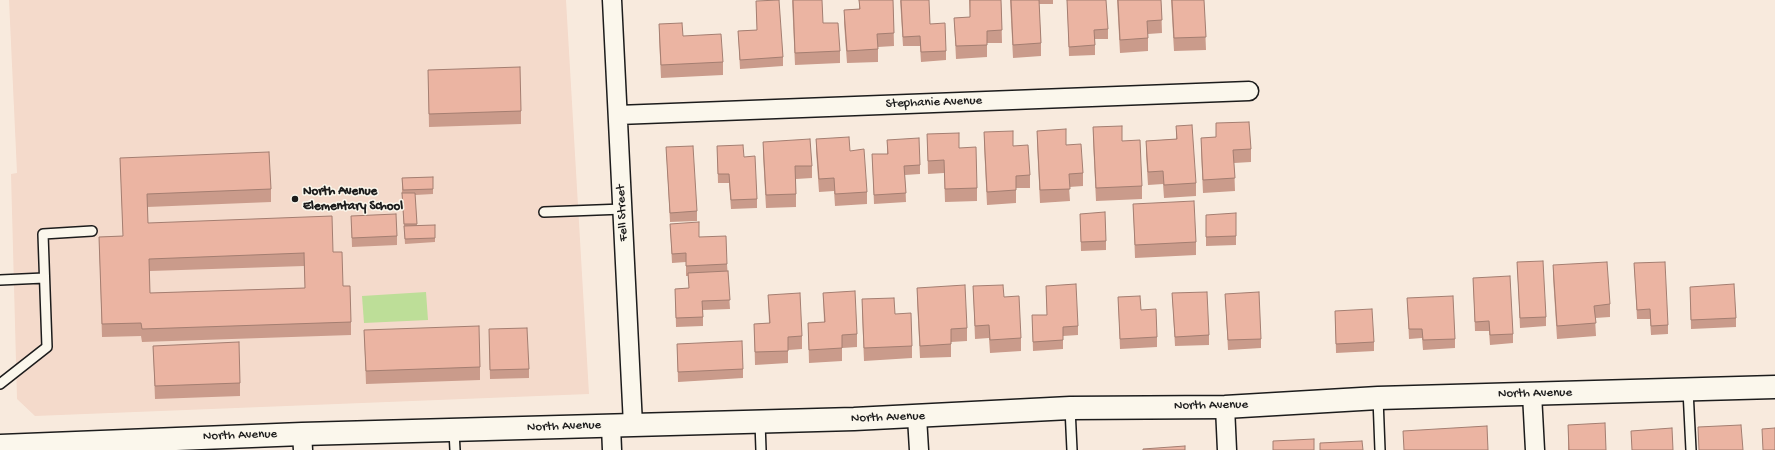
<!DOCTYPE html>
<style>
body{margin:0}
canvas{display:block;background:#f8eadd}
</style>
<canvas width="1775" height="450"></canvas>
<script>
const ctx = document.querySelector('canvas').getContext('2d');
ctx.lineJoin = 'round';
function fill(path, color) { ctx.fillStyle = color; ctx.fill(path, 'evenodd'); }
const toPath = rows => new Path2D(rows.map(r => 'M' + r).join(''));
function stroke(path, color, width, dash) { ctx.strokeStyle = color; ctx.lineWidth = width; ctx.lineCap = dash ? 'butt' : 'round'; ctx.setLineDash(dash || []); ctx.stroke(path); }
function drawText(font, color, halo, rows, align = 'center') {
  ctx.font = font + ' "Gochi Hand",sans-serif'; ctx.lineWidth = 3; ctx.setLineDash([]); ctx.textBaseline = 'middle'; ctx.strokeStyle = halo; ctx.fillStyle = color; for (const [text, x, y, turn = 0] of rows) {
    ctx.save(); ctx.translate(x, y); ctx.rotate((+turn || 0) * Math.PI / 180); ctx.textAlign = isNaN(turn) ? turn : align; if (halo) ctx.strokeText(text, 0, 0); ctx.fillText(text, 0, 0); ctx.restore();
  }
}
fill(toPath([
 [9,0,566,0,589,394,35,416,17,399,11,174,17,173]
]), '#f4dacb');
fill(toPath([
 [426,292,428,320,364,323,362,296]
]), '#bdde98');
const service = toPath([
 [544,212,623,209],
 [0,280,44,278],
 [0,384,47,347,43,234,92,231],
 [1688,390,1691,450],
 [1378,398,1380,450],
 [1070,408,1072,450],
 [760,422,761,450],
 [454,431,455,450]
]);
const minor = toPath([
 [612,0,633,425],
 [618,115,1249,91],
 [1532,394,1535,450],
 [1225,407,1227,450],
 [917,417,919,450],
 [611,426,612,450],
 [302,434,303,450]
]);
const tertiary = toPath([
 [0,446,302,434,854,419,1070,408,1225,407,1378,398,1775,387]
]);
stroke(service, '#1c1c1c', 12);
stroke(minor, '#1c1c1c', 21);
stroke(tertiary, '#1c1c1c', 25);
stroke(service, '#fbf7ec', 9);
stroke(minor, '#fbf7ec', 18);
stroke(tertiary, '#fbf7ec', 22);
fill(toPath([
 [792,0,823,23,840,51,840,63,795,65],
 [859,0,893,0,894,46,878,47,878,62,847,63,844,23,844,10,859,9],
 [900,0,930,24,946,51,946,60,921,62,920,46,903,46],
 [969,0,1001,0,1002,43,987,43,987,57,956,59,954,18,970,17],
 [1010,0,1053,0,1053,4,1039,4,1041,43,1041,56,1013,58],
 [1067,0,1108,29,1108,39,1095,39,1095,55,1069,56],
 [1117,0,1161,0,1162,33,1148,34,1148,51,1120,53],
 [1171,0,1204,0,1206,50,1174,51],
 [756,1,783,57,783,66,740,69,738,31,757,30],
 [659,24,683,36,723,62,723,75,661,78,659,37],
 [428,70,521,111,521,124,429,127],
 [1216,123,1251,149,1251,162,1234,163,1235,191,1203,193,1201,151,1201,138,1216,137],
 [1176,126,1196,183,1196,196,1164,198,1163,184,1148,185,1146,154,1146,141,1176,139],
 [1093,127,1122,141,1142,186,1142,199,1096,201,1093,140],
 [1037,131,1066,145,1083,173,1083,186,1069,187,1070,201,1040,203,1037,143],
 [984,132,1013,146,1030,175,1030,188,1016,188,1016,203,987,205,984,145],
 [927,134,959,148,977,188,977,201,945,202,944,173,928,174],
 [816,139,850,151,867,192,867,204,835,206,834,191,819,192,816,151],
 [887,140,920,165,920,174,905,175,906,202,874,204,872,154,887,154],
 [763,142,812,166,812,178,796,179,796,207,766,208,763,155],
 [717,146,744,157,757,199,757,208,731,209,729,183,718,183],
 [666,147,697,211,697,221,670,222],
 [120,158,271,189,271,202,147,207,148,223,333,252,343,286,351,322,351,335,142,342,141,336,102,337,99,237,123,236],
 [304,266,305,288,150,293,150,271],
 [433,177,433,194,415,195,417,226,435,225,435,242,405,244,402,198,402,178],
 [1133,204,1196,242,1196,255,1135,258],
 [1080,214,1106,241,1106,250,1081,251],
 [1206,215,1236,236,1236,245,1206,246],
 [351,216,397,236,397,245,352,247],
 [670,224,699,237,727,264,730,309,703,310,703,326,676,327,675,289,689,288,688,276,686,276,686,262,672,263],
 [1517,262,1546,317,1546,326,1520,328],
 [1634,263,1668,325,1668,334,1651,335,1650,319,1637,319],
 [1553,265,1610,304,1610,317,1595,318,1596,336,1557,339,1553,277],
 [1473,278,1513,334,1513,343,1490,345,1489,331,1475,331],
 [973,286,1004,297,1021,338,1021,351,990,353,989,338,975,339],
 [1046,286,1078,326,1078,335,1063,336,1063,349,1033,351,1032,315,1047,315],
 [1690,287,1736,318,1736,327,1691,329],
 [917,288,967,328,967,341,951,342,951,357,920,358,917,300],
 [823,293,857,334,857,347,842,348,842,361,809,363,808,323,824,322],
 [1172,293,1209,335,1209,345,1175,346],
 [1225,294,1261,339,1261,348,1228,350],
 [768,295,802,336,802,349,788,350,788,363,755,365,754,324,769,323],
 [1118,297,1141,310,1157,337,1157,347,1120,349],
 [1407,298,1455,339,1455,348,1423,350,1422,338,1409,339],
 [862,299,895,314,912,346,912,358,864,361,862,312],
 [1335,311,1374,342,1374,351,1336,353],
 [489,329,529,369,529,378,490,379],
 [364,330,480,367,480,380,366,384],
 [677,344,743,369,743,378,678,382],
 [153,346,240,383,240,396,155,399],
 [1568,425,1606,450,1568,450]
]), '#ca9b8b');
const building = toPath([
 [779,0,783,57,740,60,738,31,757,30,756,1,779,0],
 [793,0,822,0,823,23,838,23,840,51,795,53,793,0],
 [859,0,893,0,894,33,877,34,878,49,847,51,844,10,860,9,859,0],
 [901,0,929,0,930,24,945,23,946,51,921,52,920,36,903,37,901,0],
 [970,0,1001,0,1002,30,987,31,987,45,956,46,954,18,970,17,970,0],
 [1011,0,1039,0,1041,43,1013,45,1011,0],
 [1067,0,1106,0,1108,29,1094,30,1095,45,1069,47,1067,0],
 [1118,0,1161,0,1162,20,1147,21,1148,38,1120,40,1118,0],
 [1172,0,1204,0,1206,37,1174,38,1172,0],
 [682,23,683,36,721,34,723,62,661,65,659,24,682,23],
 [520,67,521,111,429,114,428,70,520,67],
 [1249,122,1251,149,1233,150,1235,178,1203,180,1201,138,1216,137,1216,123,1249,122],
 [1192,125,1196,183,1164,185,1163,171,1148,172,1146,141,1177,139,1176,126,1192,125],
 [1122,126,1122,141,1140,140,1142,186,1096,188,1093,127,1122,126],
 [1066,129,1066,145,1081,144,1083,173,1069,174,1070,189,1040,190,1037,131,1066,129],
 [1013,131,1013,146,1028,145,1030,175,1016,176,1016,190,987,192,984,132,1013,131],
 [959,133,959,148,976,147,977,188,945,189,944,160,928,161,927,134,959,133],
 [849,137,850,151,864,149,867,192,835,194,834,178,819,179,816,139,849,137],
 [919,138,920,165,904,166,906,193,874,195,872,154,888,154,887,140,919,138],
 [810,139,812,166,795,166,796,194,766,195,763,142,810,139],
 [743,145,744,157,755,156,757,199,731,200,729,174,718,174,717,146,743,145],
 [693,146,697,211,670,213,666,147,693,146],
 [269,152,271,189,147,194,148,223,332,216,333,252,342,252,343,286,350,286,351,322,142,329,141,323,102,324,99,237,123,236,120,158,269,152],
 [304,253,305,288,150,293,149,259,304,253],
 [433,177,433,189,403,190,402,178,433,177],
 [402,193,415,193,417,224,404,224,402,193],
 [1194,201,1196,242,1135,245,1133,204,1194,201],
 [1105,212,1106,241,1081,242,1080,214,1105,212],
 [1236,213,1236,236,1206,237,1206,215,1236,213],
 [396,214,397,236,352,238,351,216,396,214],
 [699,222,699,237,726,236,727,264,686,266,686,253,672,254,670,224,699,222],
 [435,225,435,238,405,239,404,226,435,225],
 [1543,261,1546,317,1520,318,1517,262,1543,261],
 [1607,262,1610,304,1594,306,1596,323,1557,326,1553,265,1607,262],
 [1665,262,1668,325,1651,326,1650,309,1637,310,1634,263,1665,262],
 [728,271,730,300,702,301,703,317,676,318,675,289,689,288,688,273,728,271],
 [1510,276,1513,334,1490,335,1489,321,1475,322,1473,278,1510,276],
 [1076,284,1078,326,1063,327,1063,340,1033,342,1032,315,1047,315,1046,286,1076,284],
 [1734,284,1736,318,1691,320,1690,287,1734,284],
 [965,285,967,328,951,329,951,344,920,346,917,288,965,285],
 [1003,285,1004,297,1019,296,1021,338,990,340,989,325,975,326,973,286,1003,285],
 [855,291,857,334,842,335,842,348,809,350,808,323,825,322,823,293,855,291],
 [1207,292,1209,335,1175,337,1172,293,1207,292],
 [1259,292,1261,339,1228,340,1225,294,1259,292],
 [800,293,802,336,788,337,788,351,755,352,754,324,770,323,768,295,800,293],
 [1140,296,1141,310,1156,309,1157,337,1120,339,1118,297,1140,296],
 [1453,296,1455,339,1423,340,1422,329,1409,329,1407,298,1453,296],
 [894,298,895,314,911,313,912,346,864,348,862,299,894,298],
 [1372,309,1374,342,1336,344,1335,311,1372,309],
 [479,326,480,367,366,371,364,330,479,326],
 [527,328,529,369,490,370,489,329,527,328],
 [742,341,743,369,678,372,677,344,742,341],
 [239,342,240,383,155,386,153,346,239,342],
 [1605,423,1606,450,1569,450,1568,425,1605,423],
 [1741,425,1743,450,1699,450,1698,427,1741,425],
 [1487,426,1488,450,1404,450,1403,431,1487,426],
 [1672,428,1673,450,1632,450,1631,431,1672,428],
 [1775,428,1775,450,1763,450,1762,429,1775,428],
 [1314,439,1314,450,1273,450,1273,441,1314,439],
 [1362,441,1363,450,1320,450,1320,443,1362,441],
 [1185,446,1185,450,1143,450,1143,449,1185,446]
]);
fill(building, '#ebb4a2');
stroke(building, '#a47e71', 1);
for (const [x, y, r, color] of [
 [295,199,4,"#1c1c1c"]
]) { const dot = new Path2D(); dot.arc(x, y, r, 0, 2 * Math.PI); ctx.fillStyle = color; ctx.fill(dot); stroke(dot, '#fbf7ec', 1.5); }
drawText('13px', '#1c1c1c', '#fbf7ec', [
 ["Stephanie Avenue",934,103,-2],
 ["Fell Street",623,213,-93],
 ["North Avenue",1535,394,-1],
 ["North Avenue",1211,406,-1],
 ["North Avenue",888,418,-2],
 ["North Avenue",564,427,-2],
 ["North Avenue",240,436,-2]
]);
drawText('bold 13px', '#1c1c1c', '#fbf7ec', [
 ["North Avenue",303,192],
 ["Elementary School",303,207]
], 'left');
</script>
